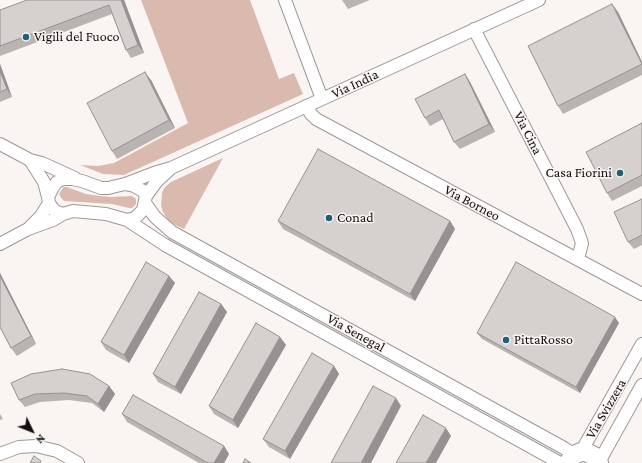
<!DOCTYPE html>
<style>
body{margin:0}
#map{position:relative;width:642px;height:463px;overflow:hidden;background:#faf5f3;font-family:"Crimson Pro",serif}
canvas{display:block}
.north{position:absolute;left:12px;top:411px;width:40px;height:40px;-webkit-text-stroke:3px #faf5f3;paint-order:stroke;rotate:133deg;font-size:11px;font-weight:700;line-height:16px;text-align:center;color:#12100f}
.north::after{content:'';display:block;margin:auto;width:14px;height:18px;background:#12100f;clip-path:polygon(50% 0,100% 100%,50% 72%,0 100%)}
</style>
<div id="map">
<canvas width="642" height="463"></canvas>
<div class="north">N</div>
</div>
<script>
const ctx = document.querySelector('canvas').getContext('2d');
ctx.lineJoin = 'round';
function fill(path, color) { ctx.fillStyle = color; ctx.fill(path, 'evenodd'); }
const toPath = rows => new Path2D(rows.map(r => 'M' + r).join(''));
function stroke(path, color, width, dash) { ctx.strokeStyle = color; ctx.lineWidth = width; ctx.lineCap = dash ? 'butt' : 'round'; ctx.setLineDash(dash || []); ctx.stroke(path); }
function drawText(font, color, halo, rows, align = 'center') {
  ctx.font = font + ' "Crimson Pro",serif'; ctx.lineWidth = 3; ctx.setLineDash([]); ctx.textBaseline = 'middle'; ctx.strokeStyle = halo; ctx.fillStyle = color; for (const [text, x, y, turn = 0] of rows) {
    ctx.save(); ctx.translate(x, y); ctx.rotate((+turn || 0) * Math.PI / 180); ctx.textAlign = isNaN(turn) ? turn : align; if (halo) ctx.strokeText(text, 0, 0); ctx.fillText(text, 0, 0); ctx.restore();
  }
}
fill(toPath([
 [141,0,250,0,279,79,294,73,303,94,124,175,103,174,80,165,98,166,114,163,188,123],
 [223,158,184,229,169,222,163,212,161,206,162,193,164,188,171,182],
 [64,187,67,187,86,194,100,196,111,197,132,196,136,199,136,204,132,208,129,208,112,204,64,201,62,199,59,194,62,189]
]), '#dabaaf');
const street = toPath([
 [285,0,322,99],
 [474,29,577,229,582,243,578,259],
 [306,106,311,114,316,119,642,294],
 [0,144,30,160,42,163,75,178],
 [30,160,44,182,48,197],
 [63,179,72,179,82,181,101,188,108,188,125,184,134,186,143,191,146,196,143,210,135,218,127,220,106,214,73,211,63,214,57,212,53,209,49,203,48,197,53,187,57,182,63,179],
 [125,184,154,173,171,168,539,0],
 [146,196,157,181,170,169],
 [145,203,155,217,172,232,564,448,574,455],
 [127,220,165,245,560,463],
 [30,227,41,216,49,203],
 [0,244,28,229,53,220,63,214],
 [581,452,642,344],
 [0,454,19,447,36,446,57,451,78,463],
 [599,462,642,385]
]);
const secondary = toPath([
 [568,463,574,455,581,452,586,452,596,457,599,463]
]);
stroke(street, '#9d9896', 14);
stroke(secondary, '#9d9896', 20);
stroke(street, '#fff', 12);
stroke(secondary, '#fff', 18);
fill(toPath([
 [124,0,144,53,131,58,126,50,112,14,0,56,0,10],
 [342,0,370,0,348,9],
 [618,12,642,62,642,75,563,114,558,106],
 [0,64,12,97,0,102],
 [465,74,470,82,495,132,460,149,454,142,443,119,430,126,425,118],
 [151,80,175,128,117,159,112,151],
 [642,123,642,186,612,201,607,193],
 [642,199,642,245,634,249,628,242],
 [278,221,450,221,455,229,415,301,283,229],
 [0,273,36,344,17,356,11,348,0,327],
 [169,276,175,283,129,363,106,350,101,342],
 [221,304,227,312,181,394,158,382,153,374],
 [619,323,580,393,482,339,477,333],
 [280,337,286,345,238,428,214,414,209,406],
 [334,366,339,374,290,459,269,447,263,439],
 [62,369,109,386,115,394,104,412,92,403,69,400,40,402,25,407,19,400],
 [0,414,3,419,0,420],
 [122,414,224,446,229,454,224,463,199,463,127,422]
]), '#b8b4b2');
fill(toPath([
 [121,0,124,0,144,53,138,45],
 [612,4,618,12,642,62,642,65],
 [0,64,12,97,7,89,0,71],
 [145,72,151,80,175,128,169,120],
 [465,74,470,82,495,132,489,124],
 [450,221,455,229,415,301,410,294],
 [0,273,1,275,36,344,31,336,0,276],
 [169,276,175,283,129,363,124,355],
 [221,304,227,312,181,394,175,387],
 [615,317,619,323,580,393,576,387],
 [280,337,286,345,238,428,233,420],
 [334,366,339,374,290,459,285,451],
 [109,386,115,394,104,412,98,404],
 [396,398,401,406,371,463,361,463],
 [446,428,451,436,436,463,426,463],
 [224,446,229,454,224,463,214,463]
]), '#969291');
const building = toPath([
 [27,0,121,0,138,45,126,50,109,5,0,46,0,10,27,0],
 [612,4,642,64,558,106,528,46,612,4],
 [0,71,7,89,0,92,0,71],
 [145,72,169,120,112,151,87,103,145,72],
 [465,74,489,124,454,142,439,110,425,118,415,99,465,74],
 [642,123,642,175,607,193,586,152,642,123],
 [318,149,450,221,410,294,278,221,318,149],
 [642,199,642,235,628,242,614,212,642,199],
 [146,262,169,276,124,355,101,342,146,262],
 [516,262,615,317,576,387,477,333,516,262],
 [0,276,31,336,11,348,0,327,0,276],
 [199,292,221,304,175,387,153,374,199,292],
 [256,323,280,337,233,420,209,406,256,323],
 [312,353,334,366,285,451,263,439,312,353],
 [62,369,90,374,109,386,98,404,87,396,64,393,35,394,19,400,11,383,31,374,62,369],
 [373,386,396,398,361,463,331,463,373,386],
 [133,395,224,446,214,463,208,463,122,414,133,395],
 [423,415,446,428,426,463,396,463,423,415],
 [34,456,41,461,40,463,30,463,34,456],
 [245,459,251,463,243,463,245,459]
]);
fill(building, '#d6d1cf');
stroke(building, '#969291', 1);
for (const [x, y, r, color] of [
 [26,37,4,"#1d6173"],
 [620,173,4,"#1d6173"],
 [329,218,4,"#1d6173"],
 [506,340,4,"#1d6173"]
]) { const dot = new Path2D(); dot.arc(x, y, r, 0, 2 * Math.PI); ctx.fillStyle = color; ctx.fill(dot); stroke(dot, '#faf5f3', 1.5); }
drawText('14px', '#12100f', '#faf5f3', [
 ["Vigili del Fuoco",34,37],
 ["Casa Fiorini",612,173,"right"],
 ["Conad",337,218],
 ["PittaRosso",514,340]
], 'left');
drawText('14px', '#12100f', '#faf5f3', [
 ["Via India",355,84,-25],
 ["Via Cina",528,133,63],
 ["Via Borneo",472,203,28],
 ["Via Senegal",356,333,29],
 ["Via Svizzera",606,409,-60]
]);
</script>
